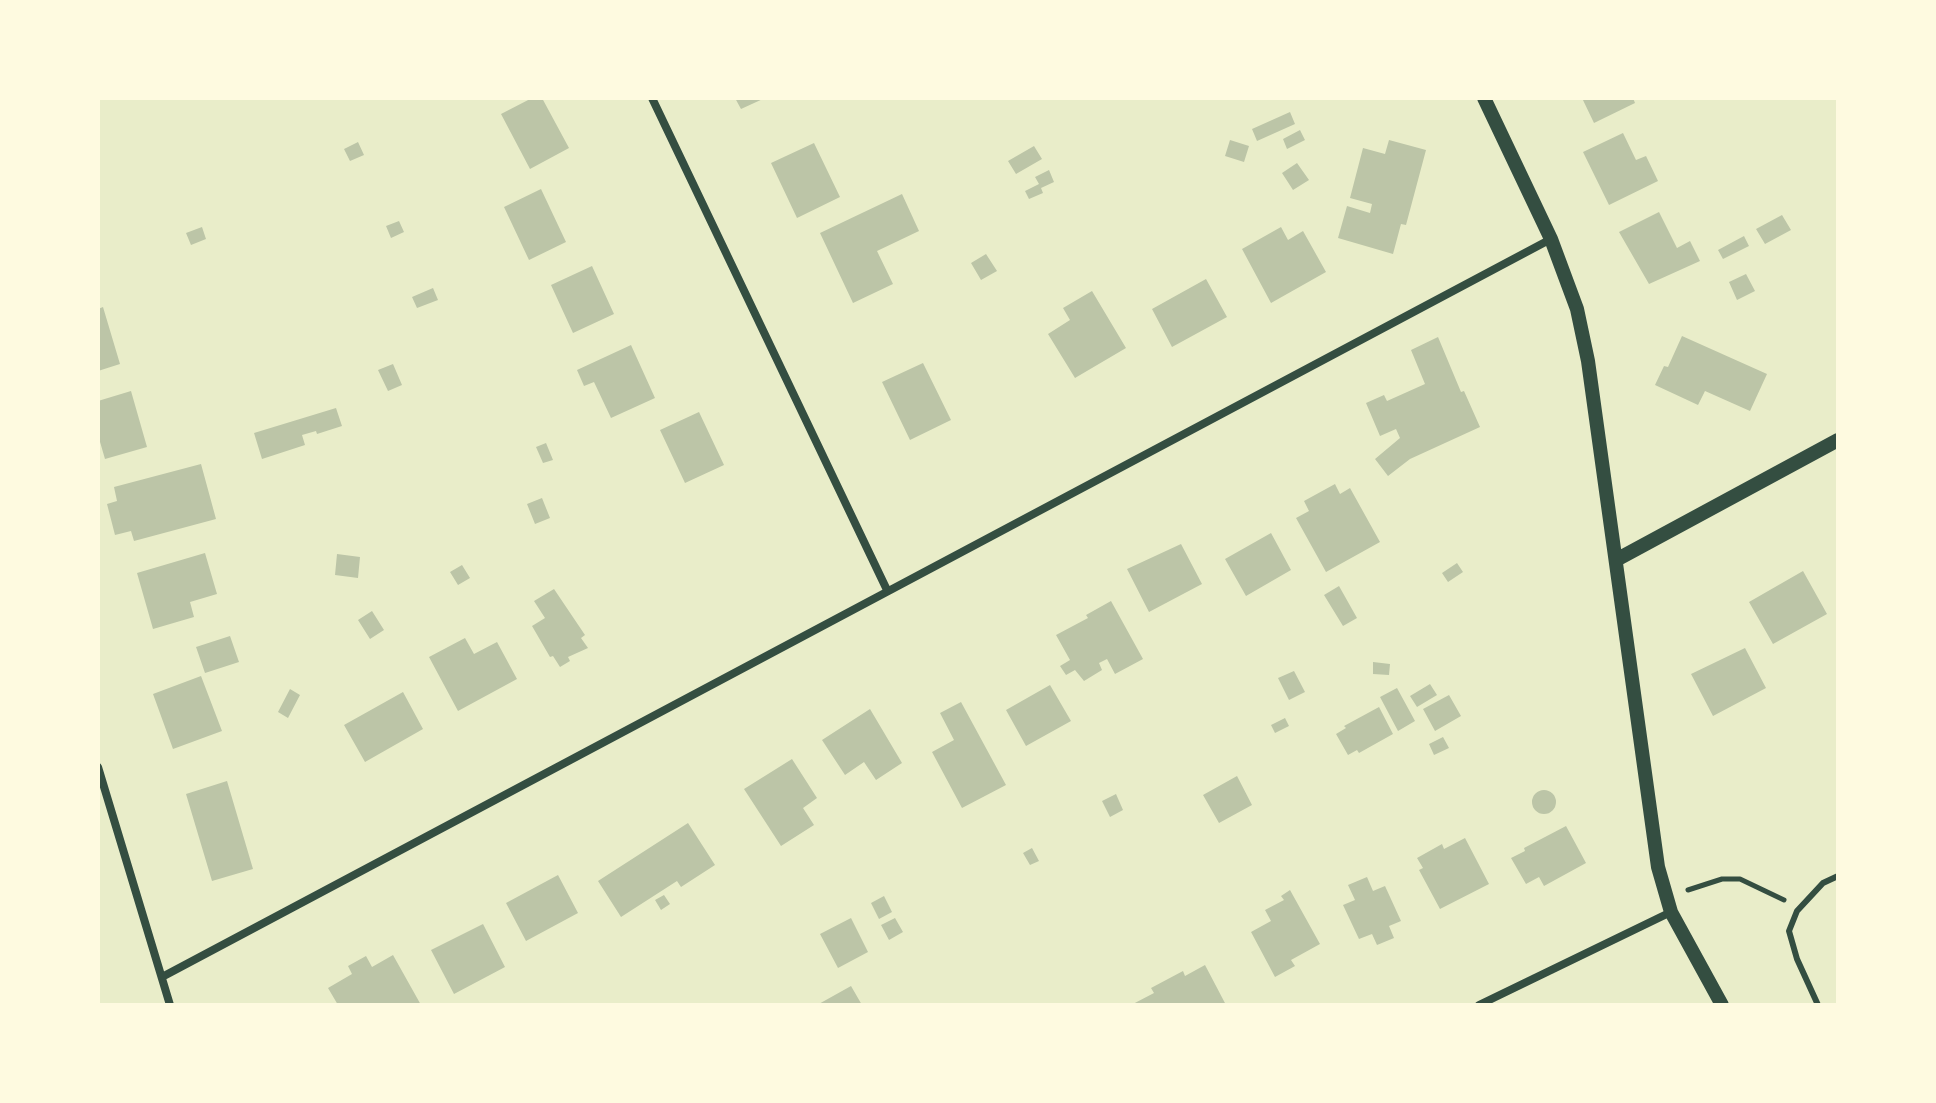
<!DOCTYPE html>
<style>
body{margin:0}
#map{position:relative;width:1936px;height:1103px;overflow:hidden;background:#e9edc9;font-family:"Work Sans",sans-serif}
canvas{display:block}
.frame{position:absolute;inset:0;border:100px solid #fefae0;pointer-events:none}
</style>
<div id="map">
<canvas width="1936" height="1103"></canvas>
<div class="frame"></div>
</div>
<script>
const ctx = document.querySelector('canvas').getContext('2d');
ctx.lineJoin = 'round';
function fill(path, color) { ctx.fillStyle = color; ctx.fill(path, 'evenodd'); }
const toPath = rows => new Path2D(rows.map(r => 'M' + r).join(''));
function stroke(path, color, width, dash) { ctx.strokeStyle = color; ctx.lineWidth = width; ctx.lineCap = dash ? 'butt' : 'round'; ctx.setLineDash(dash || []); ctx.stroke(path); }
fill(toPath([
 [532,98,542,98,569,148,530,169,501,114],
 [735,98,765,98,741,109],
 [1582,98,1633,98,1635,103,1594,123],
 [1290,112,1295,124,1257,141,1252,129],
 [1300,130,1305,140,1287,149,1283,139],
 [1623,133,1636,160,1646,156,1658,181,1609,205,1583,152],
 [1230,140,1249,146,1244,162,1225,156],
 [1389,140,1426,150,1406,225,1401,224,1393,254,1338,238,1347,206,1370,213,1372,204,1350,198,1363,148,1385,154],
 [358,142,364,155,350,161,344,149],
 [814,143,840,197,797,218,771,163],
 [1034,146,1042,159,1016,174,1008,161],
 [1297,163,1309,180,1293,190,1282,173],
 [1049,170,1054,182,1041,188,1043,193,1029,199,1025,191,1039,184,1035,177],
 [541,189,566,242,529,260,504,207],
 [902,194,919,231,877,251,893,284,853,303,820,233],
 [1659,212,1677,248,1690,241,1700,261,1649,284,1619,232],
 [1782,215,1791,230,1765,244,1756,229],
 [399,221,404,232,391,238,386,226],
 [202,227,206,239,191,245,186,233],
 [1281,227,1288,240,1303,231,1326,272,1271,303,1242,249],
 [1744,236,1749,246,1723,259,1718,250],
 [986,254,997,271,981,280,971,263],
 [592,266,614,314,573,333,551,285],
 [1746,274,1755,291,1737,300,1729,282],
 [1206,279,1227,317,1172,347,1152,309],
 [433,288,438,300,417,308,412,297],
 [1092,291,1126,348,1075,378,1048,334,1070,320,1063,308],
 [103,307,120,364,98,371,98,309],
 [1682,336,1767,374,1750,411,1705,391,1698,405,1655,385,1664,366,1668,367],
 [1438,337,1461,392,1464,391,1480,427,1410,459,1388,476,1375,459,1400,438,1396,429,1380,436,1366,403,1384,395,1387,401,1425,384,1411,350],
 [631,345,655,398,611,418,594,382,584,386,577,370],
 [923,363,951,420,910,440,882,382],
 [393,364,402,385,388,391,378,370],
 [131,391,147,447,105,459,98,435,98,401],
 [336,408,342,426,317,434,316,431,302,435,305,445,262,459,254,433],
 [699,412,724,465,685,483,660,430],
 [546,443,553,460,543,463,536,447],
 [201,464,216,519,134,541,131,531,115,535,107,504,117,501,114,487],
 [1335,484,1340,494,1350,488,1380,542,1326,572,1296,518,1309,511,1304,501],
 [542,498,550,518,535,524,527,504],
 [1271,533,1291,570,1246,596,1225,559],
 [1181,544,1202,584,1149,612,1127,569],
 [205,553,217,594,190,602,194,617,153,629,137,573],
 [337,554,360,557,358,578,335,575],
 [1457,563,1463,572,1448,582,1442,573],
 [462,565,470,578,458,585,450,572],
 [1803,571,1827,614,1773,644,1749,602],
 [1339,586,1357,618,1343,626,1324,595],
 [554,589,585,635,581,638,588,648,568,657,570,661,560,667,553,656,550,657,532,626,545,618,534,601],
 [1111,601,1143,659,1115,674,1107,659,1099,663,1102,670,1084,681,1075,670,1066,675,1060,666,1070,660,1056,635,1088,618,1086,615],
 [372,611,384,630,370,639,358,620],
 [230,636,239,662,205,673,196,647],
 [465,638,474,654,497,642,517,679,458,711,429,657],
 [1745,648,1766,688,1713,716,1691,674],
 [1373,662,1390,664,1389,675,1373,674],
 [1294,671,1305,692,1289,700,1278,678],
 [201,676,222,731,173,749,153,694],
 [1430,684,1437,695,1417,707,1410,696],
 [1050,685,1071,721,1026,746,1006,710],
 [1397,688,1415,721,1398,731,1380,697],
 [290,689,300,695,288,718,278,712],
 [403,692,423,729,365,762,344,725],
 [1449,695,1461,716,1435,731,1423,709],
 [961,702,1006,785,962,808,932,752,954,740,940,713],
 [1379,707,1393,734,1359,753,1357,750,1348,755,1336,734,1346,728,1344,726],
 [870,709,902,763,876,780,864,762,845,775,822,740],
 [1285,718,1289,726,1275,733,1271,725],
 [1443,737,1449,748,1434,755,1429,744],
 [792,759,817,798,803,808,814,825,781,846,744,789],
 [1237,776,1252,805,1219,823,1203,795],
 [227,781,253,869,212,881,186,794],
 '1532 802a12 12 0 1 1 24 0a12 12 0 1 1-24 0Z',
 [1116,794,1123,810,1110,817,1102,801],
 [688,823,715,865,681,887,677,881,621,917,598,881],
 [1566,826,1586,863,1544,886,1539,877,1526,884,1511,858,1525,851,1524,848],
 [1465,838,1489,884,1440,909,1419,870,1423,868,1417,858,1442,844,1444,849],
 [1032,848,1039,861,1030,865,1023,853],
 [558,875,578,913,526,941,506,903],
 [1367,877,1373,891,1385,886,1401,921,1389,926,1394,938,1377,945,1372,934,1359,939,1343,905,1355,900,1348,885],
 [1290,890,1320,944,1291,960,1295,966,1275,977,1251,932,1271,921,1265,910,1284,900,1281,896],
 [664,895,670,904,661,910,655,900],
 [884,896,892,912,879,919,871,903],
 [851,918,868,952,838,968,820,934],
 [895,918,903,932,889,940,881,925],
 [483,924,505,967,454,994,431,950],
 [393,955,421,1005,338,1005,328,988,352,974,348,966,366,956,372,967],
 [1205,965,1226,1005,1131,1005,1154,993,1151,988,1183,971,1185,976],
 [851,986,862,1005,817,1005]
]), '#bcc5a7');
stroke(toPath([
 [1688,890,1722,879,1740,879,1784,900]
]), '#344e41', 5);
stroke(toPath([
 [1818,1005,1797,959,1789,931,1797,911,1823,883,1838,876]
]), '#344e41', 6);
stroke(toPath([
 [652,98,887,590],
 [98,767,170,1005],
 [162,977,1551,239],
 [1479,1005,1671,912]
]), '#344e41', 8);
stroke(toPath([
 [1484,98,1551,239,1577,309,1588,361,1658,867,1671,912,1722,1005],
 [1616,560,1838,440]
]), '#344e41', 14);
</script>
